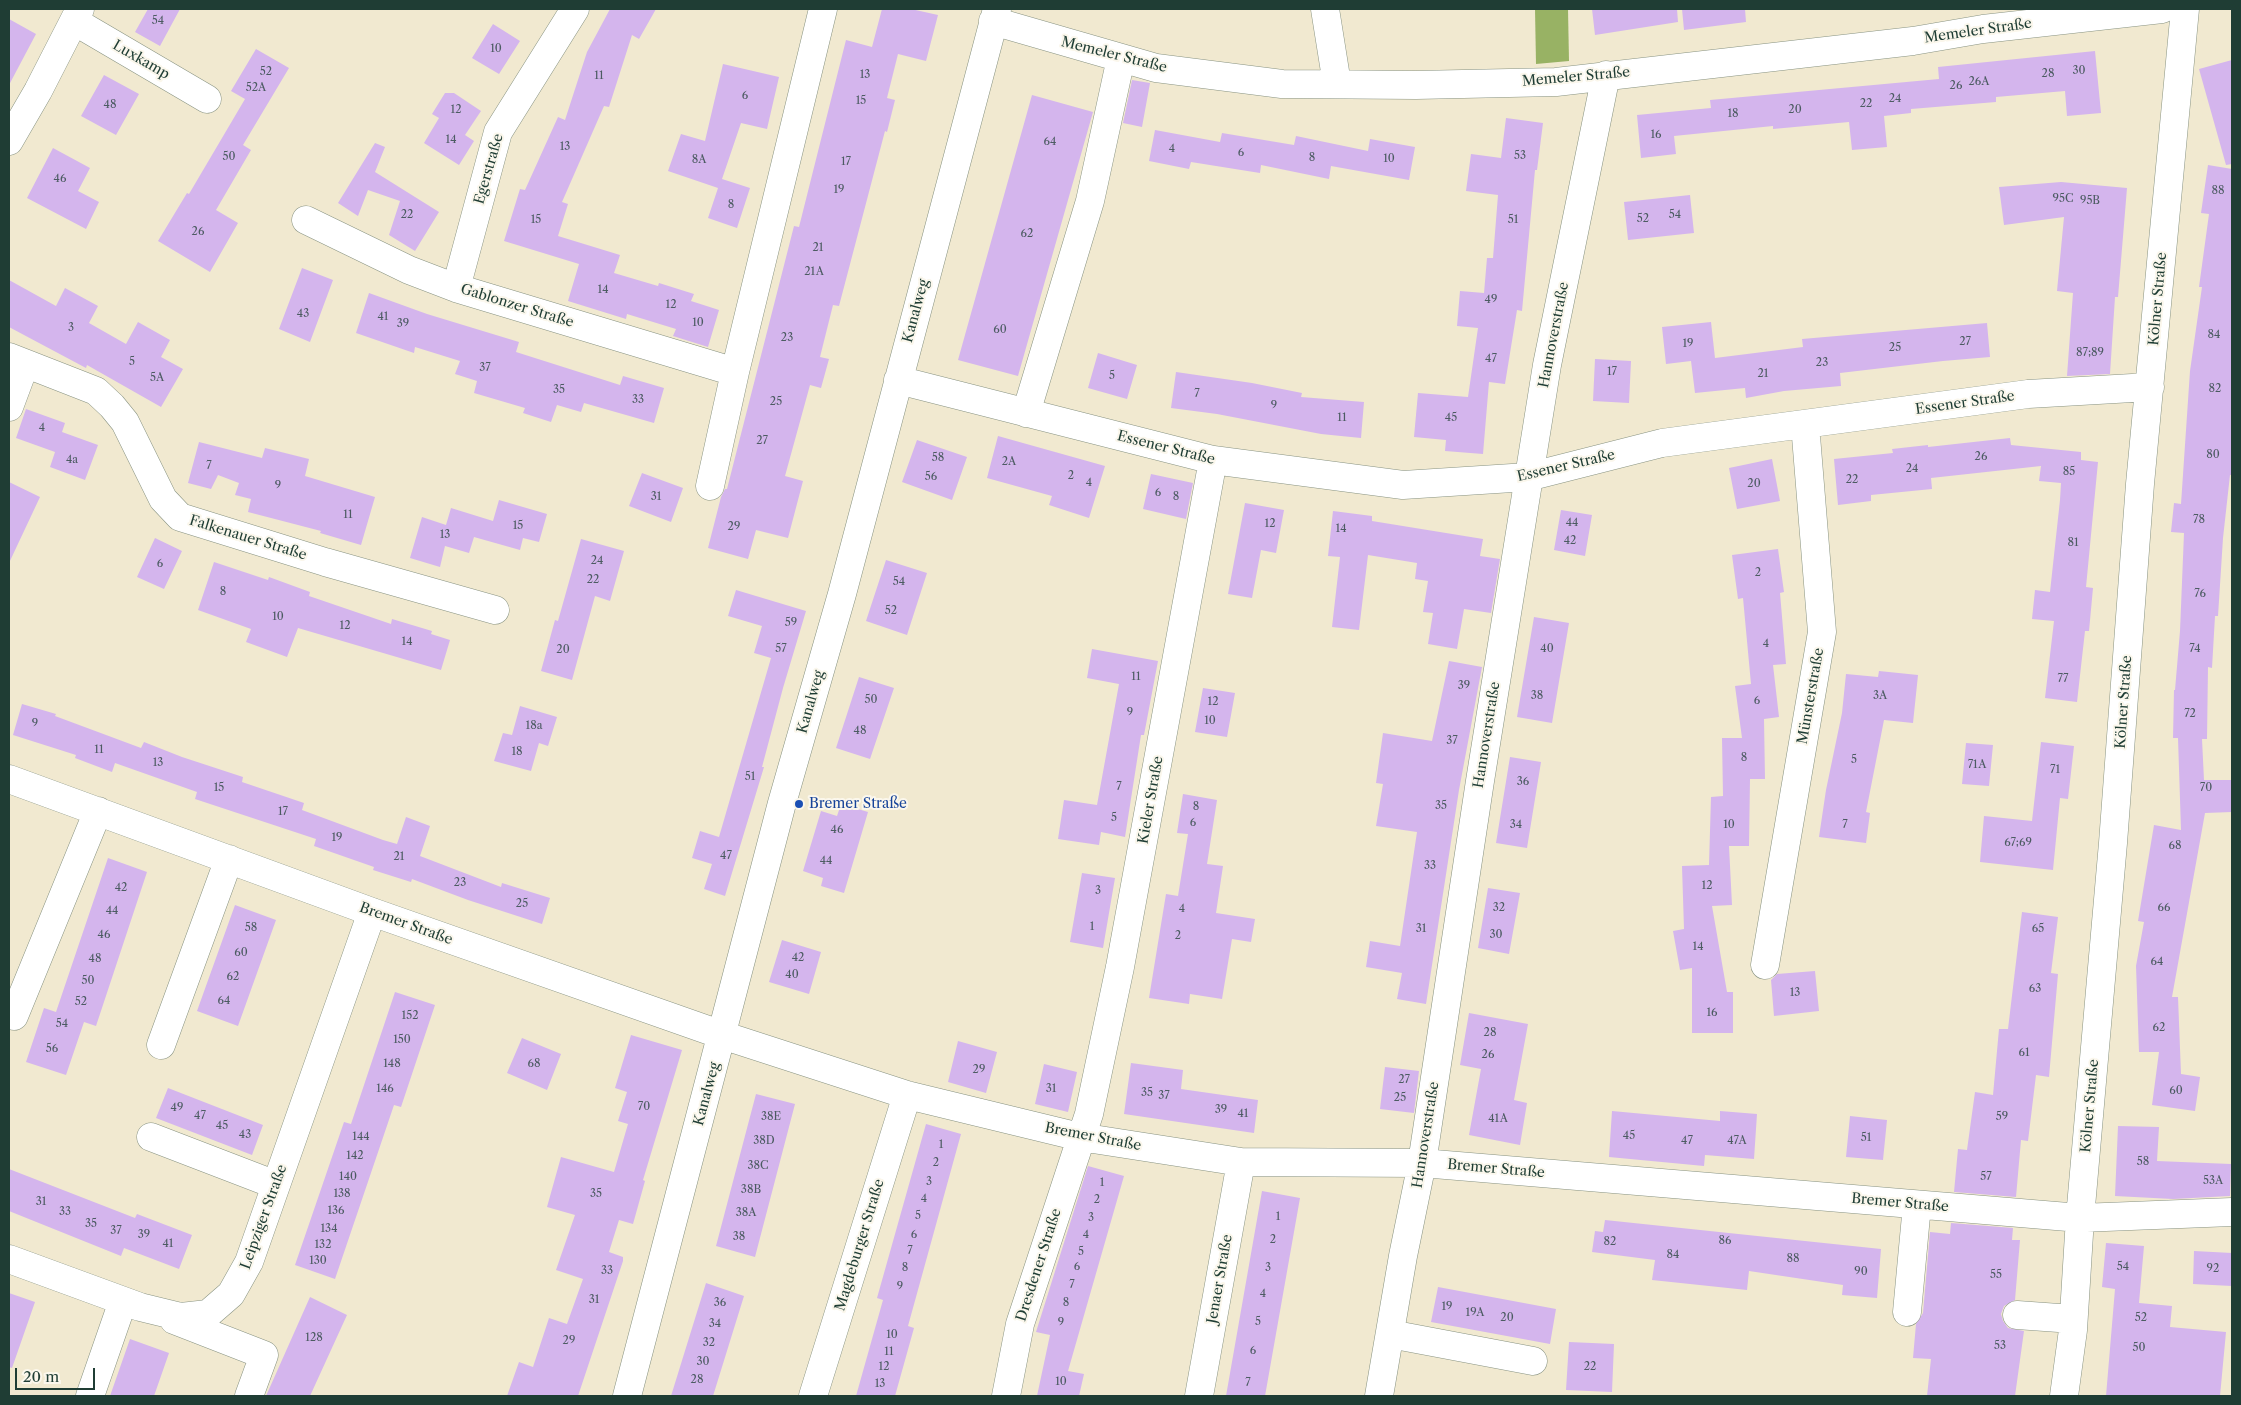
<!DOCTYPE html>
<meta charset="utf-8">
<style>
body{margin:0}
#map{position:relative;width:2241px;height:1405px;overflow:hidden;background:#f1e9d0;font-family:"Libre Caslon Text",serif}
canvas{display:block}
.frame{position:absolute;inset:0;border:10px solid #1f3d34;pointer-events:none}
.scale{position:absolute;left:15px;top:1368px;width:80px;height:22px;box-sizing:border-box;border:2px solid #1f3d34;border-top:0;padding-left:6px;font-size:15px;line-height:18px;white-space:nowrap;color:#1f3d34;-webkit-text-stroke:4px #fbf7ec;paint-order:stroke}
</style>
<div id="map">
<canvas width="2241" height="1405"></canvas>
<div class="frame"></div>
<div class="scale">20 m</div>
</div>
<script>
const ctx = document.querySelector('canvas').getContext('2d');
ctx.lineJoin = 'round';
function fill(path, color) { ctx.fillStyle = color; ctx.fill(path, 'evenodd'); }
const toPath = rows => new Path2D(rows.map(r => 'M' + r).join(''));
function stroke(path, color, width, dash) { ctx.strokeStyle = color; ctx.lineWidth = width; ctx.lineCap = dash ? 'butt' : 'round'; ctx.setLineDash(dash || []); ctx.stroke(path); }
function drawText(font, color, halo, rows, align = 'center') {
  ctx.font = font + ' "Libre Caslon Text",serif'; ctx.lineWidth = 4; ctx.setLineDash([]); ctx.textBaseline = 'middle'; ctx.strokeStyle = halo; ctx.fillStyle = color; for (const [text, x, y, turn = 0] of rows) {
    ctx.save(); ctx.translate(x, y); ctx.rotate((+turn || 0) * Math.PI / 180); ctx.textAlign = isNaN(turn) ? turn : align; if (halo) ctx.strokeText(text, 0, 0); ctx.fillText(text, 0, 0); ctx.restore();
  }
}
fill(toPath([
 [1535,9,1568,9,1569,61,1536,64]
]), '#98b264');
fill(toPath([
 [148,9,180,9,160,46,135,32],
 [610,9,656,9,639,39,632,35,609,107,604,106,562,202,568,204,558,236,620,255,614,273,658,286,659,283,694,294,691,301,719,310,708,347,673,336,676,329,627,314,626,319,568,301,579,264,504,241,520,189,525,190,558,117,565,120,587,52],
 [882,9,911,9,938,15,926,61,898,54,887,98,895,100,887,132,885,131,839,306,833,305,820,357,829,359,821,388,810,385,785,476,803,481,788,538,756,530,748,559,708,548,721,497,725,489,727,489,794,226,799,227,846,40,872,47],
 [1592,9,1677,9,1678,22,1595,35],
 [1682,9,1745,9,1746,22,1684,30],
 [9,19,36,34,9,85],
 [493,24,520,41,499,74,472,58],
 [256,49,289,68,243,145,251,150,216,210,238,223,210,272,158,241,187,193,189,194,245,99,231,91],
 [2095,51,2101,113,2067,116,2065,91,1996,97,1996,102,1911,109,1911,113,1884,116,1887,147,1852,150,1849,122,1773,129,1773,126,1674,136,1676,154,1641,158,1637,115,1711,108,1710,100,1939,79,1938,67],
 [2232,60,2232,164,2226,165,2199,69],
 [723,64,779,77,767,129,741,123,722,179,750,188,737,228,708,218,718,188,668,171,681,134,705,141],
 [104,75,139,94,116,135,81,116],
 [1132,80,1150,83,1142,127,1123,123],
 [445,93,454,93,481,111,465,135,474,141,459,165,424,143,439,118,432,114],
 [1032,95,1093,112,1018,376,958,360],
 [1506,118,1543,123,1537,170,1535,170,1522,311,1517,310,1505,384,1489,382,1483,454,1445,451,1446,440,1414,437,1418,393,1468,397,1478,328,1457,326,1460,291,1484,293,1487,258,1493,258,1498,195,1466,191,1471,154,1501,158],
 [1155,130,1220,142,1222,133,1294,145,1296,136,1368,151,1370,139,1415,147,1409,180,1331,166,1329,179,1261,165,1260,173,1191,162,1189,169,1149,161],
 [375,143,385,147,375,172,439,212,415,251,389,235,400,201,368,190,358,216,338,203],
 [53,148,90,168,78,191,99,202,86,229,27,198],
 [2208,165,2232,169,2232,475,2230,475,2223,538,2218,616,2215,616,2212,668,2208,667,2207,739,2202,739,2204,780,2232,780,2232,812,2205,813,2172,997,2178,997,2181,1074,2200,1077,2195,1111,2152,1105,2159,1052,2139,1052,2136,966,2144,922,2138,921,2154,825,2181,830,2178,738,2173,738,2174,690,2175,690,2180,631,2184,533,2171,532,2174,503,2181,504,2190,371,2202,287,2199,287,2209,214,2201,213],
 [2061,182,2127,188,2118,297,2115,297,2110,374,2067,376,2073,293,2057,291,2064,217,2004,225,1999,187],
 [1690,195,1694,233,1628,240,1624,202],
 [302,268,333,280,310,342,279,329],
 [9,280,56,306,65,288,98,306,89,323,126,344,138,322,170,340,161,357,183,369,161,407,87,365,86,368,9,327],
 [369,293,427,314,519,342,516,352,620,385,623,376,664,388,654,423,584,403,581,412,557,405,551,422,523,413,525,408,474,393,477,381,455,374,460,361,415,347,414,353,356,333],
 [1711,322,1715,358,1803,347,1802,339,1987,323,1990,357,1943,361,1840,373,1841,386,1784,391,1746,398,1745,388,1695,393,1691,361,1666,364,1662,327],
 [1098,353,1137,365,1127,399,1088,388],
 [1595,359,1631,361,1629,403,1593,401],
 [1176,372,1252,383,1302,393,1301,397,1364,402,1361,438,1321,434,1217,414,1171,408],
 [26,409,65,423,62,432,98,445,85,480,50,467,55,452,16,438],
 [998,436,1105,466,1089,518,1049,505,1052,496,987,478],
 [2010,438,2011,445,2081,452,2081,460,2098,462,2086,587,2093,588,2089,631,2085,631,2077,702,2045,698,2054,621,2032,619,2035,590,2050,592,2060,500,2061,483,2039,481,2041,466,1931,478,1932,489,1871,495,1871,501,1838,505,1834,459,1893,453,1892,449,1928,445,1928,447],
 [917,440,967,457,952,500,902,482],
 [199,442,262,458,265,448,309,459,305,476,375,497,361,545,320,533,321,531,248,512,251,499,235,495,239,483,218,475,211,489,188,483],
 [1772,459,1780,501,1737,509,1729,468],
 [642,473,683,488,671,522,629,506],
 [1151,474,1193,483,1186,519,1143,509],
 [9,482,40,497,9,563],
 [499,500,547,514,539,542,523,538,520,550,474,537,469,553,445,546,440,567,410,558,422,517,446,525,451,508,493,521],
 [1245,503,1284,510,1276,553,1261,550,1252,598,1228,594],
 [1561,510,1592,515,1585,556,1554,550],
 [1333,511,1372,516,1372,521,1483,539,1480,556,1500,559,1491,613,1464,609,1457,649,1428,644,1433,613,1423,612,1428,581,1415,579,1417,563,1368,555,1359,630,1332,627,1340,557,1328,556],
 [155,538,182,551,164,589,137,577],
 [581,539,624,551,610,601,595,596,572,680,541,671,555,620,558,621],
 [1778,549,1784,592,1780,593,1786,664,1773,665,1779,717,1764,719,1765,779,1750,779,1749,846,1729,846,1732,905,1712,906,1727,992,1733,992,1733,1033,1692,1033,1692,968,1680,970,1673,931,1684,929,1682,866,1709,865,1711,797,1723,796,1722,738,1742,738,1735,686,1751,684,1743,598,1738,599,1732,555],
 [886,560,927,573,907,635,866,621],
 [214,562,268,580,269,577,310,592,309,596,391,624,392,619,432,631,431,634,450,640,441,670,298,628,287,657,246,642,251,629,198,610],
 [736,590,806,611,783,688,762,767,764,767,725,896,704,889,712,864,692,858,700,831,719,837,771,658,754,653,762,626,728,616],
 [1534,617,1569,623,1552,723,1517,717],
 [1092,649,1158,661,1144,735,1141,735,1125,837,1101,832,1099,845,1058,839,1064,800,1097,805,1119,684,1087,678],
 [1449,661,1482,667,1459,790,1426,1004,1397,999,1402,973,1366,967,1370,941,1400,946,1417,832,1376,826,1383,784,1376,783,1383,733,1432,741],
 [1879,671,1918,675,1913,723,1884,720,1866,812,1870,813,1866,843,1819,837,1826,790,1842,713,1846,674,1878,677],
 [859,677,894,688,870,759,836,748],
 [1203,688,1235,693,1227,737,1195,732],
 [22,704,56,714,55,716,141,748,144,742,182,757,243,777,242,782,304,803,302,810,383,840,397,844,406,817,430,826,420,856,501,887,502,883,550,898,542,924,468,900,412,879,411,882,373,870,374,867,314,846,316,839,195,799,197,792,115,763,112,772,75,758,76,755,13,735],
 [520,706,557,717,548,746,539,743,531,771,494,761,503,733,512,735],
 [2041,742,2074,746,2068,799,2060,798,2053,870,1980,862,1984,816,2032,821],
 [1966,743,1993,745,1989,786,1962,784],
 [1510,757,1541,762,1527,848,1496,843],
 [1183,794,1217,800,1207,864,1223,866,1216,913,1255,919,1251,942,1232,939,1222,999,1190,994,1189,1004,1149,998,1166,894,1178,896,1188,834,1177,833],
 [841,804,868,812,844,893,821,886,823,878,803,871,821,811,837,816],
 [108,858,147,872,96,1026,84,1022,66,1075,26,1062,44,1008,56,1012],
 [1082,873,1115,878,1103,948,1070,942],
 [1488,888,1520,893,1509,954,1478,948],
 [235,905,276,920,238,1026,197,1011],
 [2022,912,2058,917,2051,973,2058,974,2049,1077,2036,1075,2028,1141,2021,1140,2016,1197,1954,1192,1958,1149,1967,1150,1975,1092,1993,1095,1999,1029,2008,1029],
 [782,940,821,952,809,994,769,982],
 [1815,971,1819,1011,1774,1016,1771,980,1777,974],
 [395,992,435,1005,401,1107,394,1105,335,1279,295,1265,344,1122,351,1124],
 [1469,1013,1528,1024,1514,1100,1527,1103,1520,1145,1469,1135,1481,1069,1460,1065],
 [631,1035,682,1050,643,1180,645,1181,633,1224,619,1220,609,1252,623,1257,623,1261,578,1396,507,1396,519,1362,533,1367,549,1318,567,1324,583,1279,556,1270,575,1215,547,1207,561,1157,614,1172,628,1124,618,1121,627,1092,615,1088],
 [522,1038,561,1054,547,1090,507,1073],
 [958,1041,997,1052,986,1093,948,1082],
 [1131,1063,1183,1070,1181,1089,1258,1100,1254,1133,1124,1114],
 [1044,1064,1077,1072,1068,1112,1035,1104],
 [1385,1067,1419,1071,1414,1113,1380,1109],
 [168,1088,263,1125,252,1155,156,1118],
 [756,1094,795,1104,755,1257,716,1246],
 [1612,1111,1720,1121,1720,1111,1757,1114,1754,1159,1705,1155,1704,1166,1609,1157],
 [1850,1116,1887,1120,1883,1160,1846,1157],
 [926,1124,961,1134,908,1326,914,1328,895,1396,856,1396,883,1300,877,1298],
 [2118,1126,2159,1127,2157,1161,2231,1164,2230,1196,2173,1199,2115,1196],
 [1088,1166,1124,1176,1068,1371,1084,1374,1079,1396,1037,1396,1050,1335,1036,1332],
 [9,1169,135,1218,137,1214,192,1235,179,1269,124,1248,121,1256,9,1211],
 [1262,1191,1300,1198,1265,1396,1226,1396],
 [1605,1220,1881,1249,1877,1298,1842,1295,1843,1285,1749,1271,1747,1290,1652,1280,1655,1260,1592,1252,1595,1231,1603,1232],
 [1951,1223,2013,1228,2012,1240,2020,1240,2015,1300,2004,1306,2001,1314,2003,1321,2008,1328,2024,1331,2015,1396,1927,1396,1931,1359,1913,1358,1916,1324,1923,1313,1930,1232,1950,1234],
 [2106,1243,2144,1246,2139,1303,2172,1306,2170,1327,2226,1332,2220,1396,2106,1396,2115,1289,2102,1287],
 [2194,1251,2232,1253,2232,1286,2193,1284],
 [706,1283,744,1296,713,1396,671,1396],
 [1438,1287,1556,1309,1550,1344,1431,1322],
 [9,1293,35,1302,12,1368,9,1367],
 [310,1297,347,1315,310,1396,266,1396],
 [130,1339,169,1353,154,1396,110,1396],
 [1569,1342,1614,1344,1612,1392,1566,1390]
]), '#d4b5ed');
const minor = toPath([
 [1325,9,1337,84],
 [74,21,207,99],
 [993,21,1156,68,1282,84,1416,85,1556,82,1913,41,1983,29,2162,9],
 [9,141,38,91,80,9],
 [306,220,409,270,456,288,735,372],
 [456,288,498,132,575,9],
 [9,357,96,391,112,406,125,422,163,499,180,517,325,562,495,610],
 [898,380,1213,460,1403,485,1528,477,1662,443,2028,394,2150,387],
 [9,407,25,364],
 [1026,413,1090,201,1121,58],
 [710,486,735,372,823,9],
 [9,779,372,912,722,1035,907,1095,1080,1137,1241,1162,1422,1163,2080,1218,2232,1212],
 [1765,965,1822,632,1805,424],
 [14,1016,98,811],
 [161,1045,229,859],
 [151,1137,276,1185],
 [9,1259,140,1307,181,1317,208,1314,231,1294,249,1262,372,912],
 [1907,1312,1917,1205],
 [2017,1315,2073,1319],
 [174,1320,264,1355,249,1396],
 [1390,1334,1533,1361],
 [90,1396,123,1301],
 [627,1396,782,803,842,594,997,9],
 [813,1396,907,1095],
 [1006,1396,1020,1324,1089,1114,1120,967,1213,460],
 [1199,1396,1241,1162],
 [1379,1396,1403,1256,1422,1163,1480,781,1547,365,1606,75],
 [2064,1396,2073,1330,2080,1218,2113,843,2140,484,2185,9]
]);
stroke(minor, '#889382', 29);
stroke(minor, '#fff', 28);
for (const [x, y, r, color] of [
 [799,804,5,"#1a4fb4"]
]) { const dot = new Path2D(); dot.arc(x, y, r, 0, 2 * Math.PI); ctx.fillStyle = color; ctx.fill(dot); stroke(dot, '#fbf7ec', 2); }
drawText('11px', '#4c5b62', null, [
 ["54",158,21],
 ["10",496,49],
 ["30",2079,71],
 ["52",266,72],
 ["28",2048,74],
 ["13",865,75],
 ["11",599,76],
 ["26A",1979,82],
 ["26",1956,86],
 ["52A",256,88],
 ["6",745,96],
 ["24",1895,99],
 ["15",861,101],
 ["22",1866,104],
 ["48",110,105],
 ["12",456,110],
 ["20",1795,110],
 ["18",1733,114],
 ["16",1656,135],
 ["14",451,140],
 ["64",1050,142],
 ["13",565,147],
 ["4",1172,149],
 ["6",1241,153],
 ["53",1520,156],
 ["50",229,157],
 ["8",1312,158],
 ["10",1389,159],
 ["8A",699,160],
 ["17",846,162],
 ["46",60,179],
 ["19",839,190],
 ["88",2218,191],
 ["95C",2063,199],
 ["95B",2090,201],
 ["8",731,205],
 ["22",407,215],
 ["54",1675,215],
 ["52",1643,219],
 ["15",536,220],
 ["51",1513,220],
 ["26",198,232],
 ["62",1027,234],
 ["21",818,248],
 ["21A",814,272],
 ["14",603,290],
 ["49",1491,300],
 ["12",671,305],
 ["43",303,314],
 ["41",383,317],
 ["10",698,323],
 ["39",403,324],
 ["3",71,328],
 ["60",1000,330],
 ["84",2214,335],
 ["23",787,338],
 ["27",1965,342],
 ["19",1688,344],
 ["25",1895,348],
 ["87;89",2090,353],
 ["47",1491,359],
 ["5",132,362],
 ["23",1822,363],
 ["37",485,368],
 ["17",1612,372],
 ["21",1763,374],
 ["5",1112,376],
 ["5A",157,378],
 ["82",2215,389],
 ["35",559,390],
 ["7",1197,394],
 ["33",638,400],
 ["25",776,402],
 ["9",1274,406],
 ["11",1342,418],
 ["45",1451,418],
 ["4",42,428],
 ["27",762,441],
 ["80",2213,455],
 ["26",1981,457],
 ["58",938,458],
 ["4a",72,460],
 ["2A",1009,462],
 ["7",209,466],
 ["24",1912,469],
 ["85",2069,472],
 ["2",1071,476],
 ["56",931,477],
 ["22",1852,480],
 ["4",1089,483],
 ["20",1754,484],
 ["9",278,486],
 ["6",1158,493],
 ["31",656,497],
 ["8",1176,497],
 ["11",348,515],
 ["78",2199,520],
 ["44",1572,523],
 ["12",1270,524],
 ["15",518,526],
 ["29",734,527],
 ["14",1341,529],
 ["13",445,535],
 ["42",1570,541],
 ["81",2073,543],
 ["24",597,561],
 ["6",160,564],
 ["2",1758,573],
 ["22",593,580],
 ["54",899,582],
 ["8",223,592],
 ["76",2200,594],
 ["52",891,611],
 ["10",278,617],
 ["59",791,623],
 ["12",345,626],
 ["14",407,642],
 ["4",1766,644],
 ["57",781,649],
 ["40",1547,649],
 ["74",2195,649],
 ["20",563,650],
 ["11",1136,677],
 ["77",2063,679],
 ["39",1464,686],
 ["38",1537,696],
 ["3A",1880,696],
 ["50",871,700],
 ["6",1757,701],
 ["12",1213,702],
 ["9",1130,713],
 ["72",2190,714],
 ["10",1210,721],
 ["9",35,724],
 ["18a",534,726],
 ["48",860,731],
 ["37",1452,741],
 ["11",99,750],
 ["18",517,752],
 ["8",1744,758],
 ["5",1854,760],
 ["13",158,763],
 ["71A",1977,765],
 ["71",2055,770],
 ["51",750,777],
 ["36",1523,782],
 ["7",1119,787],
 ["15",219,788],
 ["70",2206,788],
 ["35",1441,806],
 ["8",1196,807],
 ["17",283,812],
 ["5",1114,818],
 ["6",1193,823],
 ["34",1516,825],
 ["10",1729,825],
 ["7",1845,825],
 ["46",837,830],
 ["19",337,838],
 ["67;69",2018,843],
 ["68",2175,846],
 ["47",726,856],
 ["21",399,857],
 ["44",826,861],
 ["33",1430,866],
 ["23",460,883],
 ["12",1707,886],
 ["42",121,888],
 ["3",1098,891],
 ["25",522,904],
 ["32",1499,908],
 ["66",2164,908],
 ["4",1182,909],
 ["44",112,911],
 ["1",1092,927],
 ["58",251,928],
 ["31",1421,929],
 ["65",2038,929],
 ["46",104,935],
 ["30",1496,935],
 ["2",1178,936],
 ["14",1698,947],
 ["60",241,953],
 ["42",798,958],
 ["48",95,959],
 ["64",2157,962],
 ["40",792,975],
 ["62",233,977],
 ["50",88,981],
 ["63",2035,989],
 ["13",1795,993],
 ["64",224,1001],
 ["52",81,1002],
 ["16",1712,1013],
 ["152",410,1016],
 ["54",62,1024],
 ["62",2159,1028],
 ["28",1490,1033],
 ["150",402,1040],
 ["56",52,1049],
 ["61",2024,1053],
 ["26",1488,1055],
 ["148",392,1064],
 ["68",534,1064],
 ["29",979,1070],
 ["27",1404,1080],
 ["146",385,1089],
 ["31",1051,1089],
 ["60",2176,1091],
 ["35",1147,1093],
 ["37",1164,1096],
 ["25",1400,1098],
 ["70",644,1107],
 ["49",177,1108],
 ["39",1221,1110],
 ["41",1243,1114],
 ["47",200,1116],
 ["38E",771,1117],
 ["59",2002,1117],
 ["41A",1498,1119],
 ["45",222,1126],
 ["43",245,1135],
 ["45",1629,1136],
 ["144",361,1137],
 ["51",1866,1138],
 ["38D",764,1141],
 ["47",1687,1141],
 ["47A",1737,1141],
 ["1",941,1145],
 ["142",355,1156],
 ["58",2143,1162],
 ["2",936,1163],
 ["38C",758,1166],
 ["140",348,1177],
 ["57",1986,1177],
 ["53A",2213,1181],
 ["3",929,1182],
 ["1",1102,1183],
 ["38B",751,1190],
 ["138",342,1194],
 ["35",596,1194],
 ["4",924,1199],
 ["2",1097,1200],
 ["31",41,1202],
 ["136",336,1211],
 ["33",65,1212],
 ["38A",746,1213],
 ["5",918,1216],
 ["1",1278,1217],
 ["3",1091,1218],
 ["35",91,1224],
 ["134",329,1229],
 ["37",116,1231],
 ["39",144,1235],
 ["6",914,1235],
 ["4",1086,1235],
 ["38",739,1237],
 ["2",1273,1240],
 ["86",1725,1241],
 ["82",1610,1242],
 ["41",168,1244],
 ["132",323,1245],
 ["7",910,1251],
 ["5",1081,1252],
 ["84",1673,1255],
 ["88",1793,1259],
 ["130",318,1261],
 ["6",1077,1267],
 ["54",2123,1267],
 ["8",905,1268],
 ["3",1268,1268],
 ["92",2213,1269],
 ["33",607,1271],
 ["90",1861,1272],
 ["55",1996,1275],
 ["7",1072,1285],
 ["9",900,1287],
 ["4",1263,1294],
 ["31",594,1300],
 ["36",720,1303],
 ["8",1066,1303],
 ["19",1447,1307],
 ["19A",1475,1313],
 ["20",1507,1318],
 ["52",2141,1318],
 ["5",1258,1322],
 ["9",1061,1323],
 ["34",715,1324],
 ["10",892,1335],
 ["128",314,1338],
 ["29",569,1341],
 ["32",709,1343],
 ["53",2000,1346],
 ["50",2139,1348],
 ["6",1253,1351],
 ["11",889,1352],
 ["30",703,1362],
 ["12",884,1367],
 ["22",1590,1367],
 ["28",697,1380],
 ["10",1061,1382],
 ["7",1248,1383],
 ["13",880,1384]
]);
drawText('14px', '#1f3d34', '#fbf7ec', [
 ["Memeler Straße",1978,31,-8],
 ["Memeler Straße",1114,55,14],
 ["Luxkamp",141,60,30],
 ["Memeler Straße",1576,77,-5],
 ["Egerstraße",489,169,-74],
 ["Kölner Straße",2158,299,-85],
 ["Gablonzer Straße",517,306,17],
 ["Kanalweg",916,311,-75],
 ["Hannoverstraße",1554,335,-79],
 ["Essener Straße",1965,403,-8],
 ["Essener Straße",1166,448,14],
 ["Essener Straße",1566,466,-13],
 ["Falkenauer Straße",248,538,17],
 ["Münsterstraße",1811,696,-80],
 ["Kanalweg",811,702,-74],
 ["Kölner Straße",2124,702,-86],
 ["Hannoverstraße",1487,735,-81],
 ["Kieler Straße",1151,800,-80],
 ["Bremer Straße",406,924,20],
 ["Kanalweg",707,1094,-75],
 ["Kölner Straße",2090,1106,-85],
 ["Hannoverstraße",1426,1135,-81],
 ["Bremer Straße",1093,1137,11],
 ["Bremer Straße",1496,1169,5],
 ["Bremer Straße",1900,1203,5],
 ["Leipziger Straße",264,1217,-70],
 ["Magdeburger Straße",860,1245,-73],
 ["Dresdener Straße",1039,1265,-72],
 ["Jenaer Straße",1220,1279,-80]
]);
drawText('14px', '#164399', '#fbf7ec', [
 ["Bremer Straße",809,804]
], 'left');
</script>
